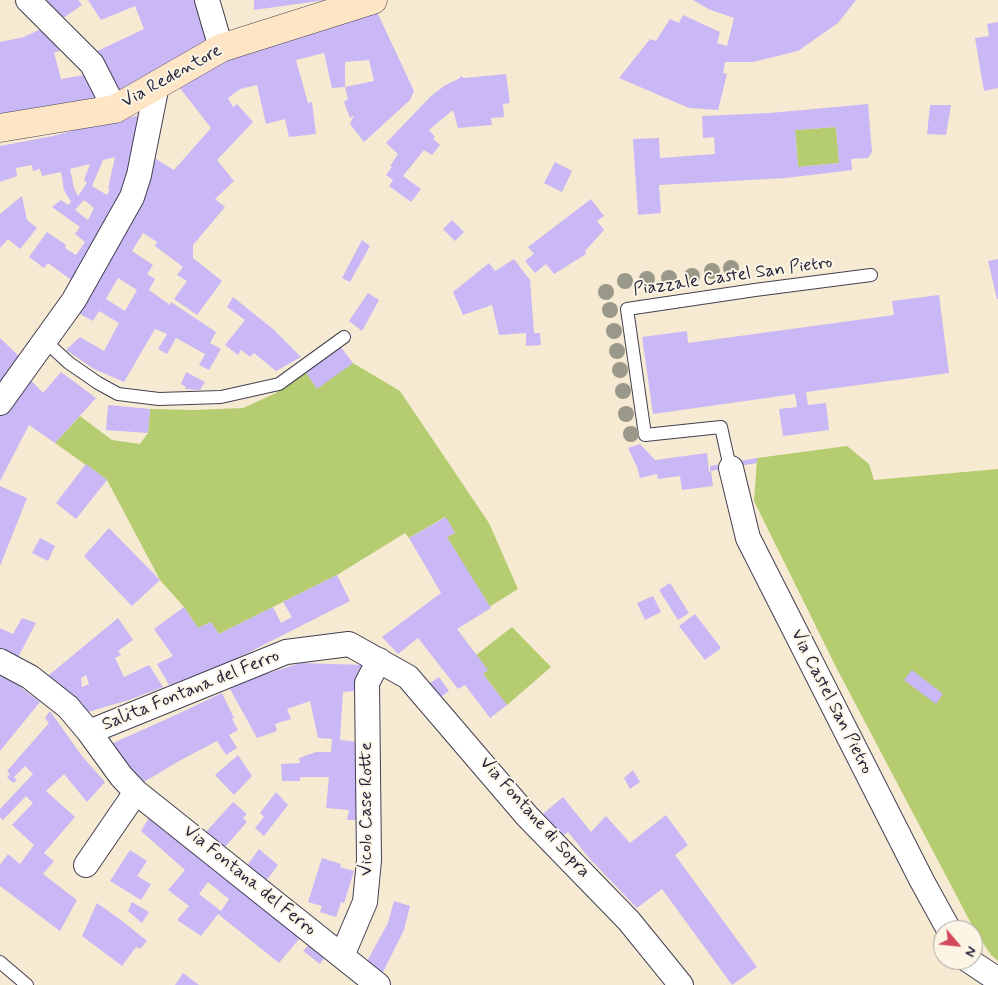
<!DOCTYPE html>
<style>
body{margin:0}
#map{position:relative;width:998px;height:985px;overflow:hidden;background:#f7ead2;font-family:Mynerve,sans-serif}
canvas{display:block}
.north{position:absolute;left:933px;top:920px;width:50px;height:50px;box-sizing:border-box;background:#fcf5e5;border:1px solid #a5a1a1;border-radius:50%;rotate:118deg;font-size:14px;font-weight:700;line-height:20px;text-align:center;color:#22223b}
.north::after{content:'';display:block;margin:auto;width:18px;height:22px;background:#d1495b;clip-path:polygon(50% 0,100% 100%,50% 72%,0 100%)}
</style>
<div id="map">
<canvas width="998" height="985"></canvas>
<div class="north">N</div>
</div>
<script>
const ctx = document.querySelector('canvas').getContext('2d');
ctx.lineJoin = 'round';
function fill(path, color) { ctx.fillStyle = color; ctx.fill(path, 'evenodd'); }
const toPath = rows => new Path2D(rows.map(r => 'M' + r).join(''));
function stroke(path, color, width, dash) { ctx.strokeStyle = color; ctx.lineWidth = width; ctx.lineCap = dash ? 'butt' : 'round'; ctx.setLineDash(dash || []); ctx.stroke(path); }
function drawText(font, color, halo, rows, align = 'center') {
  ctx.font = font + ' Mynerve,sans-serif'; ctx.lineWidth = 4; ctx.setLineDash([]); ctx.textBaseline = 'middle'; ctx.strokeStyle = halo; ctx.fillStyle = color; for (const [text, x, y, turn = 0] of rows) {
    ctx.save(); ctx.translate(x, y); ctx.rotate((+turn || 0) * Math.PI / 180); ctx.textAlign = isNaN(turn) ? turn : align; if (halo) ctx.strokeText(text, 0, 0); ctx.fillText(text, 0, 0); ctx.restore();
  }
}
fill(toPath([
 [836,127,839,163,798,167,795,130],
 [353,363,400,391,489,523,518,589,489,607,447,537,455,533,445,517,409,538,405,533,337,575,219,634,211,622,198,628,184,607,160,580,107,480,55,443,80,416,112,440,140,444,148,433,150,409,195,410,243,408,276,393,305,371,317,388],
 [847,446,869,464,874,480,998,469,998,961,991,955,974,929,836,667,754,501,757,458],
 [512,627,551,667,507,705,483,674,487,670,476,655]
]), '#b6cc71');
fill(toPath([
 [45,0,78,0,82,5,62,19],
 [88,0,197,0,208,48,117,91,91,54,144,29,135,6,101,20],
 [254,0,326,0,254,10],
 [693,0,856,0,838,23,798,51,753,62,725,62,723,73,727,74,718,110,689,108,619,78,650,39,656,41,670,19,679,23,683,15,720,32,717,43,727,46,734,18,708,9],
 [377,12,414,91,410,100,364,142,350,124,354,115,350,118,344,102,348,99,345,87,374,81,369,60,345,62,345,87,332,88,324,53,296,60,308,103,312,102,316,134,289,137,285,119,266,124,257,85,240,89,228,98,233,107,237,104,253,122,217,160,234,181,215,199,225,207,193,245,193,258,222,281,197,315,174,299,187,281,177,275,183,267,155,246,157,242,143,233,132,251,153,265,147,274,155,279,149,290,170,305,171,302,216,332,210,343,221,349,209,370,199,365,205,354,176,338,167,354,158,349,167,334,155,329,124,382,94,369,66,350,80,337,104,351,119,323,99,311,93,321,76,312,151,156,174,170,211,128,179,87,216,64],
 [118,278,137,290,125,311,106,299],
 [998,22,998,88,984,91,975,38,989,36,987,24],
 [51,24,69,47,54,53,61,79,84,75,99,99,0,118,0,42,24,37],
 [506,74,510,103,503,104,504,117,491,118,492,125,458,128,453,110,429,130,435,137,433,139,440,145,432,155,424,150,403,176,421,189,411,202,389,186,393,180,386,175,392,167,390,166,398,154,386,143,430,97,444,86,460,78,460,76,464,78],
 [868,104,872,152,868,158,851,159,852,170,786,178,659,185,661,213,638,215,633,139,659,138,660,158,715,154,714,137,703,138,702,116,770,113],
 [836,127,839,163,798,167,795,130],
 [930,105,951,105,946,135,927,134],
 [146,114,134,179,74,282,48,263,44,268,29,257,47,232,66,245,65,248,76,255,85,242,75,234,80,227,52,207,61,200,68,205,71,202,64,190,61,172,42,176,40,169,33,171,32,165,16,168,17,176,0,182,0,146,53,136,101,123],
 [115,157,108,189,110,189,107,195,92,186,103,160],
 [90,164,84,180,87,183,78,196,74,188,70,169],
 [84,200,94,208,88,220,75,210],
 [555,162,572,171,562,192,544,183],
 [22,196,27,220,37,228,20,249,8,239,0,248,0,214],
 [591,199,604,216,597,221,604,230,585,251,586,254,554,274,546,264,535,273,525,261,534,254,528,247],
 [452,220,464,232,455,241,443,229],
 [362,240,370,246,350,282,342,278],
 [514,259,530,280,534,333,540,333,541,345,526,346,526,333,499,335,492,305,463,315,453,292,489,263,495,271],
 [998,259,998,299,997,299,988,261],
 [368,293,379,300,362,331,349,321],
 [939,295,949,373,806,392,808,405,826,403,829,430,783,436,779,409,797,407,795,394,653,414,642,337,687,331,688,343,894,315,892,301],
 [233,297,273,329,301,357,276,371,254,353,250,357,241,350,238,355,225,345,245,320,227,307],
 [0,338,22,359,0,386],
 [340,346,353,363,317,389,305,371],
 [61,372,96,398,55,443,29,425,0,481,0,415,3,408,27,376,43,393],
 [186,372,205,382,200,390,185,389,186,387,181,384],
 [108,405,150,409,148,433,106,430],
 [640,444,655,460,707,453,709,472,711,471,713,486,682,490,680,476,658,479,657,474,640,478,637,467,628,448],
 [757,458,757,463,710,471,710,466],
 [86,464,107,480,76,519,56,503],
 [0,486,27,498,0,566],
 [446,517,455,533,447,537,491,608,457,629,488,670,483,674,507,705,490,718,465,685,458,689,418,638,398,654,382,637,441,593,409,538],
 [109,528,160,580,132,606,84,556],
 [40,538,55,546,48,561,32,553],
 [337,575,350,601,222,666,169,685,157,664,173,656,154,629,184,607,198,628,211,622,219,634,273,607,281,623,292,617,283,602],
 [670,583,689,613,678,620,659,590],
 [653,596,661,612,645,620,637,603],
 [695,614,721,648,705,660,679,626],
 [22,618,36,623,16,661,0,653,0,628,13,634],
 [118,618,133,640,118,651,121,655,115,658,124,677,149,665,163,687,129,700,88,712,43,680],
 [86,675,89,684,82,687,81,678],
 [300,663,366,665,364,690,343,692,340,740,360,742,358,808,356,820,347,820,349,810,326,808,329,777,300,777,300,781,282,781,281,764,300,763,299,758,316,752,331,752,332,739,318,738,310,701,287,709,291,719,275,724,277,731,257,738,230,689,251,679],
 [912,670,943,694,936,704,904,680],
 [2,673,40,702,0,751,0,677],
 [439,677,449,691,438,699,426,686],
 [222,693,234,718,232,719,238,730,229,735,237,748,226,755,217,741,179,761,144,782,126,764,113,743,167,719],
 [50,711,82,756,105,782,87,802,64,774,46,791,75,817,44,853,54,861,43,874,77,900,60,931,0,886,0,865,8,854,20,864,34,845,12,825,33,803,26,796,3,820,0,817,0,809,33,774,25,766,14,777,17,780,13,783,7,777,10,774,7,771,49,723,45,718],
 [238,755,252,776,234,795,215,775],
 [633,770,640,782,630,789,624,778],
 [276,792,288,805,264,836,255,828,264,817,260,813],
 [563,797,591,832,606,816,630,843,666,815,688,845,675,855,757,967,732,985,662,889,637,908,590,859,568,832,563,836,543,814],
 [233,802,247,814,243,818,247,822,224,848,205,833],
 [153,811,303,934,279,963,218,914,201,936,177,920,189,906,168,890,185,870,141,831],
 [208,882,229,899,221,911,199,894],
 [259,849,278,865,264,884,246,867],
 [130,850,147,861,137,876,151,884,141,900,110,881],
 [322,858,341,864,340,867,354,871,344,903,341,902,336,917,320,912,322,906,308,902],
 [394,901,410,906,404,930,381,976,366,963,388,923],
 [132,902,149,912,142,923,128,911],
 [97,903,121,920,147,941,140,949,136,947,122,966,82,936],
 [312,941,328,953,320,964,303,951],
 [183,973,199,985,175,985]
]), '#cab7f5');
const service = toPath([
 [45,341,69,363,98,383,118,394,159,399,221,397,279,384,344,337],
 [729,463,721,427,645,435,627,309,755,290,871,275],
 [0,962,27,985]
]);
const minor = toPath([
 [28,0,92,64,115,109],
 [207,0,221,48],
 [0,403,74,300,132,197,139,175,157,85],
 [731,468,748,538,922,881,949,930],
 [0,661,30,677,68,707,89,732,121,776,136,792,378,985],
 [89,732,286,652,349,644,408,677,527,816,629,921,681,985],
 [86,865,136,792],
 [342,956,365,902,369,860,367,683,379,660],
 [968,960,998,980]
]);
const secondary = toPath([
 [0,128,115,109,221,48,373,0]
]);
stroke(service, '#424052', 14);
stroke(minor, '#424052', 26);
stroke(secondary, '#424052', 29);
stroke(service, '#fff', 12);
stroke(minor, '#fff', 24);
stroke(secondary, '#fee5c5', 28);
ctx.fillStyle = '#9a9888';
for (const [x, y] of [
 [731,268],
 [712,271],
 [692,276],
 [669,278],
 [647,279],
 [625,281],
 [606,292],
 [610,310],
 [614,331],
 [617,351],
 [620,370],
 [623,391],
 [626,414],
 [631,434]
]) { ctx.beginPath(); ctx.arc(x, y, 8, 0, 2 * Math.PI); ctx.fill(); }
drawText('18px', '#22223b', '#fcf5e5', [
 ["Via Redentore",172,77,-29],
 ["Piazzale Castel San Pietro",733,277,-8],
 ["Salita Fontana del Ferro",191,691,-22],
 ["Via Castel San Pietro",831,702,63],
 ["Vicolo Case Rotte",367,809,-90],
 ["Via Fontane di Sopra",534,818,48],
 ["Via Fontana del Ferro",249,881,39]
]);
</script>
